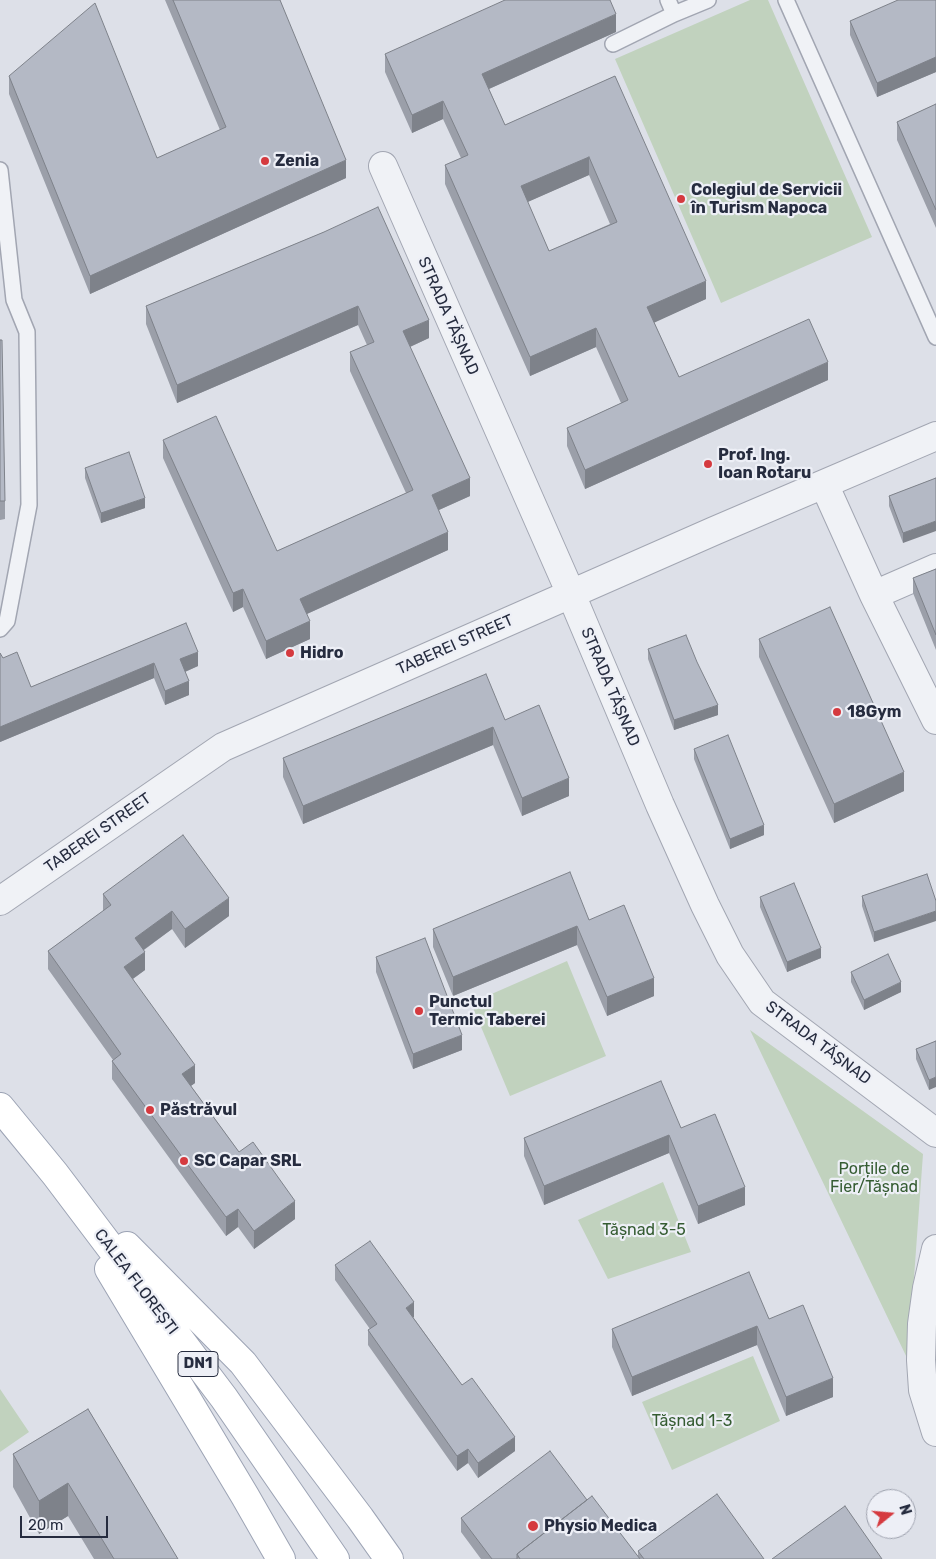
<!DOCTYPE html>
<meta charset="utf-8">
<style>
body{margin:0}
#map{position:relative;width:936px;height:1559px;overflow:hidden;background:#dde0e8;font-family:Rubik,sans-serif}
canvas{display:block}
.north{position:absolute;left:866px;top:1489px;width:50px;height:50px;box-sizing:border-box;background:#edeff6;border:1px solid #9da1ad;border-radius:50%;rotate:73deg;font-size:14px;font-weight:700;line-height:20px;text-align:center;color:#262c3f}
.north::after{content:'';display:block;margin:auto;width:18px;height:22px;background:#d53a3f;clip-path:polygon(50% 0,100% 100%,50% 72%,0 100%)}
.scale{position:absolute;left:20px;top:1516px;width:88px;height:22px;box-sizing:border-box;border:2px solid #262c3f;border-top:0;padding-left:6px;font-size:15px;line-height:18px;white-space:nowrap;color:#262c3f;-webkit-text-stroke:4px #edeff6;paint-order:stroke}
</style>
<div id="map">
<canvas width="936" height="1559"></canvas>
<div class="north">N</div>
<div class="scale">20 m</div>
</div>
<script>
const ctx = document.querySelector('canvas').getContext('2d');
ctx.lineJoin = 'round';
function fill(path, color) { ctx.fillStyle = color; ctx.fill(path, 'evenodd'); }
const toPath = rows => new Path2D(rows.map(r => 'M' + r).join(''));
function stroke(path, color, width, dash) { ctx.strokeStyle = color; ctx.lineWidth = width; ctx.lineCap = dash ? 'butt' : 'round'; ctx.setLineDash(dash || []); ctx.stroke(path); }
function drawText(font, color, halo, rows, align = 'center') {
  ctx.font = font + ' Rubik,sans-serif'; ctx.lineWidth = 4.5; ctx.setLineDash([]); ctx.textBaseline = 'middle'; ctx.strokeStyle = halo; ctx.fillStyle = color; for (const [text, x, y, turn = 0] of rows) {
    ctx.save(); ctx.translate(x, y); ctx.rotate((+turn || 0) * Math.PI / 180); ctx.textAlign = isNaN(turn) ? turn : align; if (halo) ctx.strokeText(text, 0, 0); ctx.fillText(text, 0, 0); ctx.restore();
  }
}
fill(toPath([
 [750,0,768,0,872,237,721,303,615,59],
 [567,961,606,1056,510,1096,471,1003],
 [750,1030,923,1154,908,1360],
 [663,1182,691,1252,608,1279,578,1220],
 [753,1356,780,1421,672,1470,642,1402],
 [0,1389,29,1432,0,1452]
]), '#c1d2be');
const service = toPath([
 [668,0,674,14,708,0],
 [786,0,936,337],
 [613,44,674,14],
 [0,170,14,300,27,332,29,505,7,621,0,629]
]);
const minor = toPath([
 [383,166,571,594,660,805,705,905,730,955,762,1002,936,1133],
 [824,484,874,595,936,720],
 [874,595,936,568],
 [0,901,223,747,714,531,936,436],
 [936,1249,927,1288,922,1324,921,1360,923,1390,936,1432]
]);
const primary = toPath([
 [0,1107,55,1174,224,1398,335,1559],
 [127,1246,243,1363,360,1518,389,1559],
 [109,1269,245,1496,281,1559]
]);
stroke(service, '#a2a6b2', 18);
stroke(minor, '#a2a6b2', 30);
stroke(primary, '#9ca3b4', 30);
stroke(service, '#f0f2f6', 15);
stroke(minor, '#f0f2f6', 28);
stroke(primary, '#fff', 28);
fill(toPath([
 [165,0,280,0,346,178,90,294,9,94,9,76,157,158,220,130],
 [936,0,936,72,877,97,850,35,850,21],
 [616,32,489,89,505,125,615,76,706,299,654,322,679,377,828,380,585,489,567,446,567,428,621,403,596,347,530,376,445,184,445,165,461,158,443,119,412,133,385,72,385,54],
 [589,175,610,224,549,251,527,202],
 [936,104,936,228,897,140,897,122],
 [324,232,429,338,410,347,470,496,439,510,448,550,307,614,310,639,266,659,243,607,233,612,163,458,163,440,277,551,406,493,350,371,350,352,367,345,358,325,177,403,146,324,146,306],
 [0,340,5,501,5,519,0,520],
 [85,468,145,508,101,523,85,478],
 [936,478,903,543,889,506,889,496],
 [936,569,936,650,913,593,913,578],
 [186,623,198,666,185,672,189,695,165,705,154,678,0,742,0,653,3,658,31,687],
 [759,639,904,791,834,823,759,657],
 [648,649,718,715,674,730,648,659],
 [505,720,569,796,522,816,493,745,303,824,283,777,283,758],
 [694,749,764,835,730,849,694,759],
 [927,874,874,942,862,906,862,896],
 [103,894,229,916,185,948,172,929,144,950,145,970,133,979,195,1083,191,1086,239,1152,295,1219,254,1249,238,1227,226,1236,112,1079,112,1061,113,1060,48,969,48,951,103,911],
 [760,897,821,958,787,972,760,907],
 [589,920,654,996,607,1016,577,945,453,996,433,947,433,929],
 [376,957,462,1050,413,1069,376,972],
 [851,972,901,992,864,1010,851,982],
 [936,1041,929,1090,916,1059,916,1049],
 [681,1128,745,1205,698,1224,669,1153,544,1205,524,1156,524,1138],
 [335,1265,414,1317,413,1317,462,1385,515,1451,478,1478,468,1463,457,1471,368,1345,368,1330,370,1329,335,1280],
 [769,1319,833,1397,786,1416,757,1345,632,1396,612,1347,612,1329],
 [88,1409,178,1559,94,1559,68,1516,39,1534,13,1487,13,1454],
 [587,1500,638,1556,638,1551,764,1559,481,1559,461,1532,461,1518]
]), '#9b9fa9');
fill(toPath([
 [616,14,616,32,482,92,482,74],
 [936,57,936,72,877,97,877,83],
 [443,101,443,119,412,133,412,115],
 [589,157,589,175,521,205,521,186],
 [346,160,346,178,90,294,90,276],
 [706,281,706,299,647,326,647,307],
 [358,306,358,325,177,403,177,385],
 [429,320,429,338,403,350,403,331],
 [596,328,596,347,530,376,530,357],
 [828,362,828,380,585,489,585,470],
 [470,478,470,496,432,513,432,495],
 [145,498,145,508,101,523,101,513],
 [936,521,936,531,903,543,903,533],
 [448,532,448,550,300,617,300,599],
 [243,589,243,607,233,612,233,593],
 [310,621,310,639,266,659,266,641],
 [198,652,198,666,180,674,180,659],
 [154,663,154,678,0,742,0,727],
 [189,681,189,695,165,705,165,691],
 [718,705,718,715,674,730,674,720],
 [493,727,493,745,303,824,303,806],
 [904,772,904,791,834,823,834,804],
 [569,778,569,796,522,816,522,798],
 [764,825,764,835,730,849,730,839],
 [229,898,229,916,185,948,185,929],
 [172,911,172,929,135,956,135,938],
 [936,911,936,921,874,942,874,932],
 [577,926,577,945,453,996,453,977],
 [821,948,821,958,787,972,787,962],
 [145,952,145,970,124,985,124,967],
 [654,978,654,996,607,1016,607,997],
 [901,982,901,992,864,1010,864,1000],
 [462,1035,462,1050,413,1069,413,1054],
 [195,1065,195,1083,182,1092,182,1074],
 [936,1077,936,1087,929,1090,929,1080],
 [669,1135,669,1153,544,1205,544,1186],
 [745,1187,745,1205,698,1224,698,1206],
 [295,1201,295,1219,254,1249,254,1231],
 [238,1209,238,1227,226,1236,226,1217],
 [414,1302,414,1317,406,1322,406,1308],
 [757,1326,757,1345,632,1396,632,1377],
 [833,1378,833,1397,786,1416,786,1397],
 [515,1437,515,1451,478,1478,478,1463],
 [468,1449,468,1463,457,1471,457,1456],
 [68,1483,68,1516,39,1534,39,1501]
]), '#7e828a');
const building = toPath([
 [173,0,280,0,346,160,90,276,9,76,95,3,157,158,226,127,173,0],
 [505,0,610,0,616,14,482,74,505,125,615,76,706,281,647,307,679,377,809,319,828,362,585,470,567,428,628,400,596,328,530,357,445,165,468,155,443,101,412,115,385,54,505,0],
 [589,157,617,222,549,251,521,186,589,157],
 [898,0,936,0,936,57,877,83,850,21,898,0],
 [936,104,936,210,897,122,936,104],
 [378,207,429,320,403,331,470,478,432,495,448,532,300,599,310,621,266,641,243,589,233,593,163,440,216,416,277,551,413,490,350,352,374,342,358,306,177,385,146,306,324,232,378,207],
 [0,340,2,340,5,501,0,501,0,340],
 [129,452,145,498,101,513,85,468,129,452],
 [936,478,936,521,903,533,889,496,936,478],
 [936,569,936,635,913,578,936,569],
 [830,607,904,772,834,804,759,639,830,607],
 [186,623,198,652,180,659,189,681,165,691,154,663,0,727,0,653,3,658,17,652,31,687,186,623],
 [686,635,697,662,718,705,674,720,648,649,686,635],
 [486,674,505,720,539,705,569,778,522,798,493,727,303,806,283,758,486,674],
 [728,735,764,825,730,839,694,749,728,735],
 [183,835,229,898,185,929,172,911,135,938,145,952,124,967,195,1065,182,1074,239,1152,253,1142,295,1201,254,1231,238,1209,226,1217,112,1061,121,1054,48,951,111,905,103,894,183,835],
 [570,872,589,920,624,905,654,978,607,997,577,926,453,977,433,929,570,872],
 [927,874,936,901,936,911,874,932,862,896,927,874],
 [794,883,821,948,787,962,760,897,794,883],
 [425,938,462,1035,413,1054,376,957,425,938],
 [888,954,901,982,864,1000,851,972,888,954],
 [936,1041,936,1077,929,1080,916,1049,936,1041],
 [661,1081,681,1128,715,1114,745,1187,698,1206,669,1135,544,1186,524,1138,661,1081],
 [370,1241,414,1302,406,1308,462,1385,472,1378,515,1437,478,1463,468,1449,457,1456,368,1330,377,1324,335,1265,370,1241],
 [749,1272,769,1319,803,1305,833,1378,786,1397,757,1326,632,1377,612,1329,749,1272],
 [88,1409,178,1559,114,1559,68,1483,39,1501,13,1454,88,1409],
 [550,1451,587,1500,517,1554,517,1559,492,1559,461,1518,550,1451],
 [717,1494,764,1559,644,1559,638,1551,717,1494],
 [592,1496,640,1559,520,1559,517,1554,592,1496],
 [845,1506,882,1559,772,1559,845,1506]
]);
fill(building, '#b4b9c5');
stroke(building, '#7e828a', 1);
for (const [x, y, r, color] of [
 [265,161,5,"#d53a3f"],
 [681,199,5,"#d53a3f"],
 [708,464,5,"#d53a3f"],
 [290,653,5,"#d53a3f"],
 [837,712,5,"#d53a3f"],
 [419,1011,5,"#d53a3f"],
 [150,1110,5,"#d53a3f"],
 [184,1161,5,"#d53a3f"],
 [533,1526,6,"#d53a3f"]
]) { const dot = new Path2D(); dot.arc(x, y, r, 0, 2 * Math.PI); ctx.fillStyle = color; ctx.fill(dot); stroke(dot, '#edeff6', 2); }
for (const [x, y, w] of [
 [198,1364,40]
]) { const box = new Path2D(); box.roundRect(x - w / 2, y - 12.5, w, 25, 4); ctx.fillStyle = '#edeff6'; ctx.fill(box); stroke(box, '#262c3f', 1); }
drawText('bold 15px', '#262c3f', null, [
 ["DN1",198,1364]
]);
drawText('bold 16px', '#262c3f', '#edeff6', [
 ["Zenia",275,161],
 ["Colegiul de Servicii",691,190],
 ["în Turism Napoca",691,208],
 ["Prof. Ing.",718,455],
 ["Ioan Rotaru",718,473],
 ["Hidro",300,653],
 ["18Gym",847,712],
 ["Punctul",429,1002],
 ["Termic Taberei",429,1020],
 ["Păstrăvul",160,1110],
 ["SC Capar SRL",194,1161],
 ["Physio Medica",544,1526]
], 'left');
drawText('16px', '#262c3f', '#edeff6', [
 ["STRADA TĂȘNAD",448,316,66],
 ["TABEREI STREET",455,645,-24],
 ["STRADA TĂȘNAD",610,687,67],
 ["TABEREI STREET",98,833,-35],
 ["STRADA TĂȘNAD",818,1043,37],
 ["CALEA FLOREȘTI",136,1282,53]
]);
drawText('16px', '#355c32', '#edeff6', [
 ["Porțile de",874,1169],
 ["Fier/Tășnad",874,1187],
 ["Tășnad 3-5",644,1230],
 ["Tășnad 1-3",692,1421]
]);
</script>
